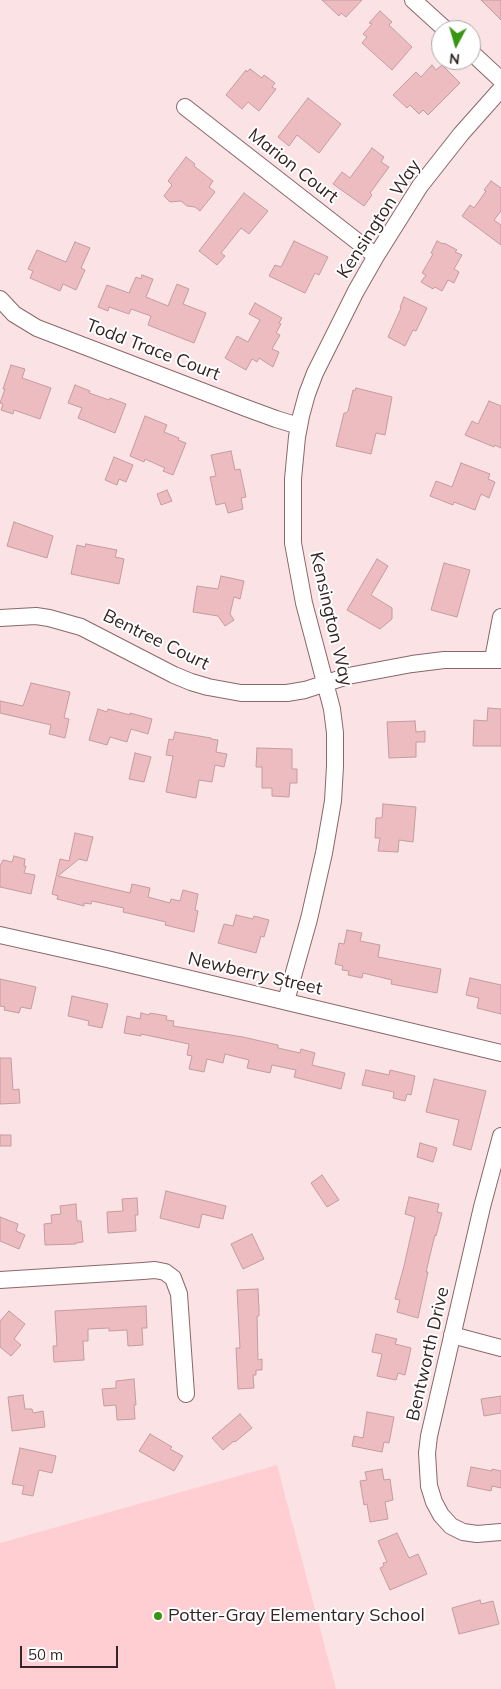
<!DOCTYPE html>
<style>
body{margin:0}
#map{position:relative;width:501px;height:1689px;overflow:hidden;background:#fbe2e4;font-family:Mulish,sans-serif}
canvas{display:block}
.north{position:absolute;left:431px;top:20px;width:50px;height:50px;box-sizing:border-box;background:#fff;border:1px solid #ada7a8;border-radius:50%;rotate:186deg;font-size:14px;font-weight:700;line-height:20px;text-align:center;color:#332425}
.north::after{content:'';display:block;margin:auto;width:18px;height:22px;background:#389511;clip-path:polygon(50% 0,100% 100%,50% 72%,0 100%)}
.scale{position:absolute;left:20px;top:1646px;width:98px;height:22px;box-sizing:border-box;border:2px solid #332425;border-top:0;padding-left:6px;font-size:15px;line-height:18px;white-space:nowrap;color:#332425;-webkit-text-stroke:4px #fff;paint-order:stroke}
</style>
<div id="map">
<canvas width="501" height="1689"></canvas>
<div class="north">N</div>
<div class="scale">50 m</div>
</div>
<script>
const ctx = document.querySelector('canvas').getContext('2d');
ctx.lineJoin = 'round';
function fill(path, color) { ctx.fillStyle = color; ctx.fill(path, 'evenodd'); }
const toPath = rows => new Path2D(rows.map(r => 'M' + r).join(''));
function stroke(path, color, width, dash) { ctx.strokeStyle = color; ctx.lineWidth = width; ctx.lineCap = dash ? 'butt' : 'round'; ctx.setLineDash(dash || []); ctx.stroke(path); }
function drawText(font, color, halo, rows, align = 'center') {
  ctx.font = font + ' Mulish,sans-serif'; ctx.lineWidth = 4; ctx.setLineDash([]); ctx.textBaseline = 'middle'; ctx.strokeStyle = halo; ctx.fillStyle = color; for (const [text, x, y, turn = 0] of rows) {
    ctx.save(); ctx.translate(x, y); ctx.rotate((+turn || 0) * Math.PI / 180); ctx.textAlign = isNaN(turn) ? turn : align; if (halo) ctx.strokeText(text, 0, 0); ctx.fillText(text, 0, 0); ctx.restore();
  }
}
fill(toPath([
 [277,1465,336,1689,0,1689,0,1543]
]), '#ffced2');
const building = toPath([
 [322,0,362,0,346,17,341,13,339,16,322,0],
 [481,0,501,0,501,20,481,0],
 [380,11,392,22,389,25,412,47,392,70,362,43,367,37,363,34,372,24,369,23,380,11],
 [432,65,436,70,442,65,460,83,428,115,423,110,419,114,410,105,407,108,393,95,416,72,421,77,432,65],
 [250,69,262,78,264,75,275,83,272,87,276,89,259,111,248,102,242,109,226,95,246,70,247,72,250,69],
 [308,98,341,124,319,153,297,135,289,146,278,137,308,98],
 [372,148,384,157,381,162,389,167,370,193,372,195,364,206,333,184,342,172,350,178,372,148],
 [186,157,195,164,194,166,213,181,209,187,215,192,200,211,195,207,187,206,181,201,170,202,164,196,172,185,168,181,186,157],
 [491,181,501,188,501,211,494,220,501,225,501,245,462,216,470,205,474,208,486,191,484,190,491,181],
 [244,193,268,211,249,234,241,228,221,253,225,256,217,265,199,251,244,193],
 [294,241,328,257,319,275,315,273,305,293,269,276,275,265,281,267,294,241],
 [437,241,443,244,444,243,457,250,455,252,462,255,454,269,459,272,454,283,448,280,442,291,435,287,433,289,421,282,426,275,422,273,433,254,431,253,437,241],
 [75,242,90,248,81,268,85,270,76,290,63,284,60,291,30,278,33,271,28,269,37,250,66,262,75,242],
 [142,275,153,279,146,297,168,306,177,284,189,289,183,304,206,313,194,343,148,325,151,316,131,309,129,314,109,307,108,311,98,307,107,285,129,293,136,277,141,279,142,275],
 [404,297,427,308,416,331,413,330,405,346,388,337,401,308,400,307,404,297],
 [255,303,282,318,279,323,281,324,276,333,280,335,272,349,279,352,273,367,259,358,257,362,252,359,246,370,225,358,237,336,248,342,260,320,249,314,255,303],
 [11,365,25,369,22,378,51,388,40,419,14,410,13,414,1,410,3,404,0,403,5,389,3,389,11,365],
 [75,385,90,391,89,393,109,400,110,398,126,404,115,433,78,418,82,408,68,403,75,385],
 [356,388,392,397,385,435,376,433,371,454,336,446,344,413,346,413,348,411,353,390,355,391,356,388],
 [489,401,501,406,501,448,495,445,494,447,465,435,472,421,478,424,489,401],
 [145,416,167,425,164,432,179,438,178,440,186,443,173,475,163,471,165,468,145,459,144,462,130,456,145,416],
 [231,451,235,470,240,469,246,497,241,498,243,509,228,513,225,503,216,505,210,477,216,476,211,455,231,451],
 [114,457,133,465,126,482,119,479,117,485,105,480,114,457],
 [461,463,490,474,488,479,495,482,489,498,481,494,475,510,454,502,453,505,430,496,436,481,452,487,461,463],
 [167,490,172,501,161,505,157,494,167,490],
 [14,522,53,536,47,558,7,546,14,522],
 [86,544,117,550,115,557,124,559,119,584,71,574,77,545,85,547,86,544],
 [377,559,388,566,371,595,392,608,392,619,380,629,347,610,377,559],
 [444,563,470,570,457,617,431,610,444,563],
 [221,576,244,581,240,599,234,597,230,614,234,620,225,626,218,616,193,612,197,586,218,589,221,576],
 [31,683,70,692,64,718,69,719,65,738,49,734,51,725,0,713,0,701,23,706,31,683],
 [488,708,501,709,501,746,473,746,474,720,487,721,488,708],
 [98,709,107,712,108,709,130,715,130,713,152,719,148,734,131,729,127,742,110,737,107,745,89,740,98,709],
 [415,721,416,732,425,731,425,742,416,742,416,757,389,758,387,722,415,721],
 [175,732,211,738,211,739,218,740,216,752,227,754,224,767,215,765,212,782,199,780,196,798,166,792,173,756,166,755,169,739,173,740,175,732],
 [257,748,292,749,292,769,297,769,297,783,290,783,289,797,272,796,272,788,262,788,262,767,256,767,257,748],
 [135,753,151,757,144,782,129,779,135,753],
 [383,804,416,807,413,842,399,840,398,852,378,851,380,838,375,838,376,818,382,818,383,804],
 [75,833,93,837,87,861,79,859,58,876,130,893,132,884,150,888,148,897,170,903,171,899,180,901,183,890,198,894,195,910,198,911,194,932,165,925,166,922,123,912,124,908,92,901,91,904,84,903,84,906,57,899,58,896,52,894,60,859,69,861,75,833],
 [14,856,25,859,24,866,26,866,24,873,35,875,31,894,0,887,0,866,3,860,12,862,14,856],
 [236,915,253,919,254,916,269,920,264,937,261,936,256,953,218,943,224,924,233,926,236,915],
 [347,930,362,933,360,941,380,945,378,957,441,969,437,993,391,984,392,980,363,973,362,978,348,975,349,971,342,970,343,966,335,964,339,943,344,944,347,930],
 [470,978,501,985,501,1014,477,1008,479,998,466,995,470,978],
 [0,979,36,987,31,1009,21,1007,19,1013,4,1010,5,1007,0,1006,0,979],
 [72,996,108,1004,102,1028,88,1025,89,1021,68,1016,72,996],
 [141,1013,149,1015,150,1013,167,1016,166,1020,174,1021,173,1026,243,1037,278,1045,278,1048,300,1053,301,1049,315,1053,312,1065,345,1073,341,1089,294,1077,296,1070,272,1065,270,1073,247,1068,249,1060,225,1054,223,1063,207,1059,204,1072,189,1069,192,1056,187,1055,189,1044,141,1034,141,1036,124,1033,127,1016,140,1019,141,1013],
 [0,1058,11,1058,13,1090,19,1089,20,1103,0,1104,0,1058],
 [366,1070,389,1075,390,1070,415,1076,411,1095,407,1094,405,1101,393,1098,394,1092,362,1085,366,1070],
 [434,1079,486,1091,471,1150,453,1145,459,1120,426,1112,434,1079],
 [0,1135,11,1135,11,1146,0,1146,0,1135],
 [420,1143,437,1148,433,1162,417,1157,420,1143],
 [322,1175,339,1200,327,1207,311,1183,322,1175],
 [166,1191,226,1206,223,1219,202,1214,199,1228,160,1218,166,1191],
 [409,1197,439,1204,437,1212,442,1213,436,1236,435,1235,432,1247,426,1272,428,1272,418,1318,397,1312,400,1300,395,1299,404,1266,415,1217,405,1214,409,1197],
 [137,1198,138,1215,135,1215,136,1231,108,1233,107,1212,123,1211,122,1199,137,1198],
 [76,1204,77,1221,81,1221,83,1242,76,1243,76,1244,45,1245,44,1224,52,1223,51,1215,61,1214,60,1206,76,1204],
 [0,1217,18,1224,16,1231,25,1235,19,1249,0,1241,0,1217],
 [252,1234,264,1259,243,1269,231,1244,252,1234],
 [258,1289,259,1309,259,1316,257,1316,258,1360,262,1359,262,1370,256,1370,256,1375,253,1375,254,1388,238,1389,236,1348,240,1348,237,1290,258,1289],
 [146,1306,147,1328,142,1328,143,1345,128,1346,127,1330,109,1331,109,1328,88,1329,88,1341,83,1341,84,1360,54,1362,53,1346,57,1346,55,1311,146,1306],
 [9,1311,25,1324,14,1339,21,1345,11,1356,0,1347,0,1321,9,1311],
 [376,1334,397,1339,395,1344,411,1348,405,1375,398,1373,396,1380,377,1376,382,1354,372,1352,376,1334],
 [134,1379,136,1405,134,1405,135,1419,117,1420,116,1405,104,1406,102,1389,116,1388,116,1381,134,1379],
 [23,1395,25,1409,32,1409,33,1413,43,1411,45,1427,12,1431,8,1397,23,1395],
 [501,1396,501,1413,484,1416,481,1399,501,1396],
 [367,1412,394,1417,389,1443,384,1442,382,1452,352,1446,354,1436,363,1438,367,1412],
 [240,1414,252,1428,235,1442,234,1441,223,1450,212,1438,240,1414],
 [150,1434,172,1447,170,1449,183,1456,174,1471,139,1451,150,1434],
 [20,1448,56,1456,52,1473,39,1470,33,1496,22,1494,24,1486,12,1484,20,1448],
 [471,1467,492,1471,492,1469,501,1471,501,1488,492,1486,491,1491,467,1486,471,1467],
 [382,1469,384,1480,390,1479,393,1500,385,1502,388,1519,370,1522,367,1504,364,1505,360,1481,367,1480,365,1472,382,1469],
 [397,1533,409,1558,418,1554,427,1574,390,1590,380,1568,384,1566,383,1563,387,1562,378,1541,397,1533],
 [480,1600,481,1604,493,1601,499,1624,459,1634,452,1608,480,1600]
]);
fill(building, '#edbcc1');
stroke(building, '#c39ca0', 1);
const minor = toPath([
 [413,0,446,30],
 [471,52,501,80],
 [185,107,376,256],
 [0,299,14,314,37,328,246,408,276,419,299,426],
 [0,618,36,616,49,618,81,627,174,675,191,682,208,687,241,693,287,693,305,690,348,676,412,664,444,660,501,660],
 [493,659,501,617],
 [0,935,107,959,501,1053],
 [286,1001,309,919,324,853,333,801,335,766,335,733,332,709,304,603,293,543,293,479,297,437,301,416,307,394,315,373,356,291,376,256,420,186,461,134,501,89],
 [501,1136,482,1207,429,1436,427,1453,429,1486,434,1502,441,1515,451,1526,463,1532,477,1534,501,1532],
 [0,1280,143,1271,155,1270,165,1272,173,1278,179,1294,186,1394],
 [452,1335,501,1348]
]);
stroke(minor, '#8a676a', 18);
stroke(minor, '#fff', 16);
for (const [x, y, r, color] of [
 [158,1616,5,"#389511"]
]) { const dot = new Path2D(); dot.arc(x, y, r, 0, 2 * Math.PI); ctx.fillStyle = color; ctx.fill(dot); stroke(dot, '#fff', 2); }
drawText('18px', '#332425', '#fff', [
 ["Marion Court",293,166,38],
 ["Kensington Way",379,219,-57],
 ["Todd Trace Court",153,350,21],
 ["Kensington Way",331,619,77],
 ["Bentree Court",156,640,26],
 ["Newberry Street",255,974,13],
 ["Bentworth Drive",428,1354,-77]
]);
drawText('18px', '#332425', '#fff', [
 ["Potter-Gray Elementary School",168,1616]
], 'left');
</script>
